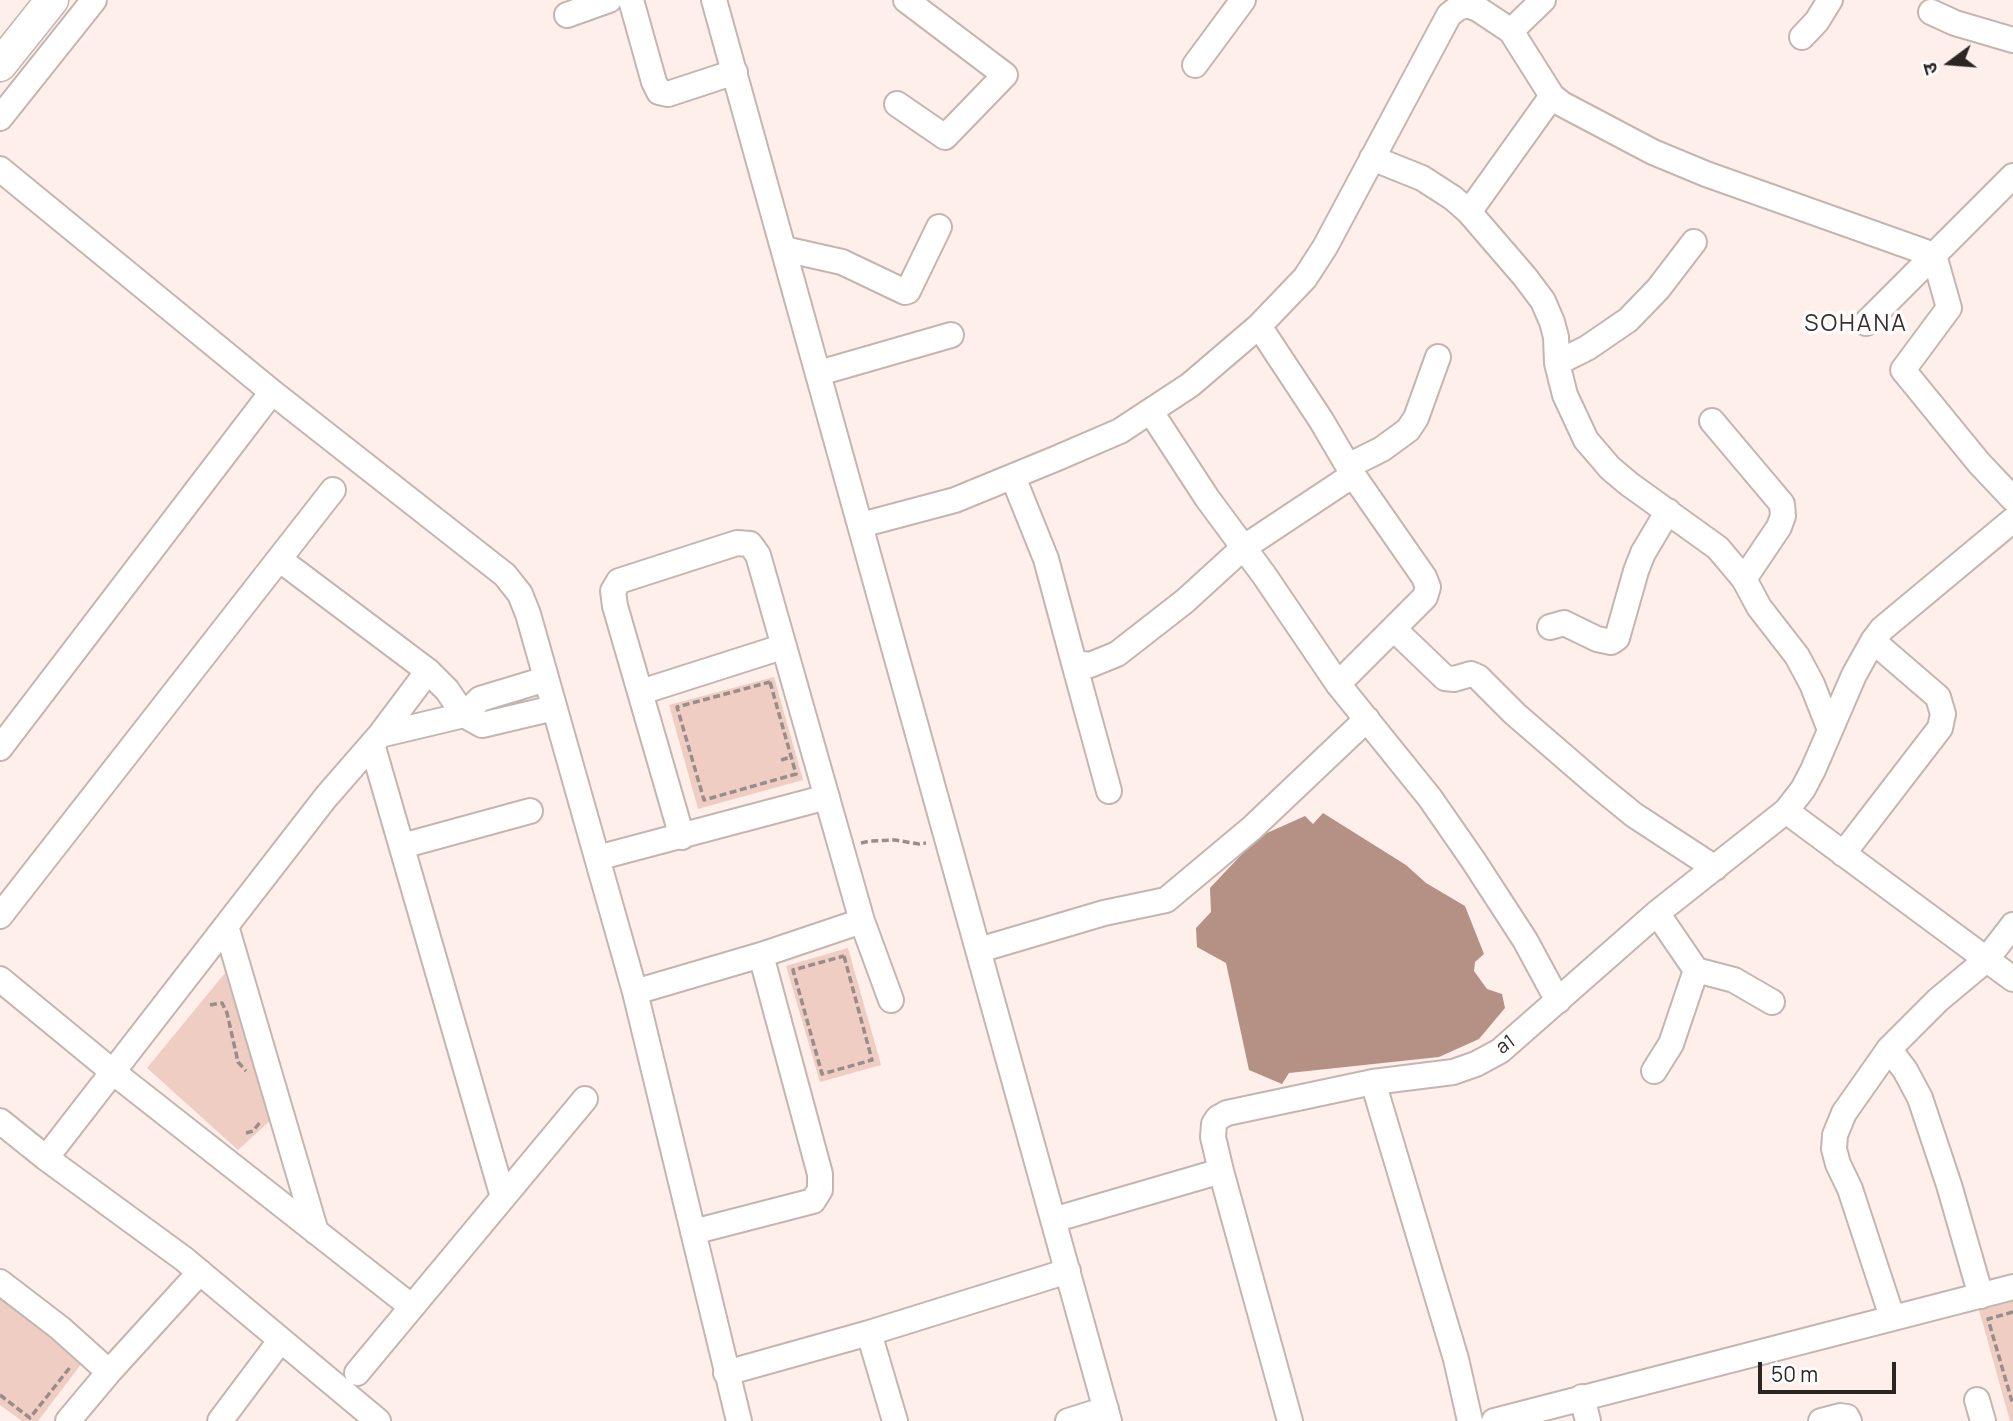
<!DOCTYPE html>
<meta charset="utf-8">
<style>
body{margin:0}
#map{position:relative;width:2013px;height:1421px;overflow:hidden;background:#feefeb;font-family:Manrope,"Noto Sans Devanagari",sans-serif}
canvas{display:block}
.north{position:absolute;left:1915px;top:28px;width:70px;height:70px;-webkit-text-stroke:5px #fff;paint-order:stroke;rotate:254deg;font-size:19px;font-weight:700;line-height:28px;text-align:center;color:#2b2524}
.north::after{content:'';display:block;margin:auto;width:24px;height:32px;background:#2b2524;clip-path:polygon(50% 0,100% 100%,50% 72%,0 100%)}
.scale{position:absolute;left:1758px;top:1362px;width:138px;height:32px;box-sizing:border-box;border:4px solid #2b2524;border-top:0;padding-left:9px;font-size:21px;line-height:24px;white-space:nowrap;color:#2b2524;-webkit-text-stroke:5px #fff;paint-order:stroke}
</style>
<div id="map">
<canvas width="2013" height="1421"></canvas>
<div class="north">उ</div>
<div class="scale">50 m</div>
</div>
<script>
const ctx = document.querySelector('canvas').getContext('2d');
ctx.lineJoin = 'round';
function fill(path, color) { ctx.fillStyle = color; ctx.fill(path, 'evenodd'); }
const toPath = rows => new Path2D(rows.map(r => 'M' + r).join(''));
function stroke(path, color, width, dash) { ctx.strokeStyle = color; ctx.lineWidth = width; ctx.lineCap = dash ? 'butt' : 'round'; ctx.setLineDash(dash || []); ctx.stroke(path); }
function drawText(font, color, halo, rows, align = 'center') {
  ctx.font = font + ' Manrope,sans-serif'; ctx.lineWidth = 7; ctx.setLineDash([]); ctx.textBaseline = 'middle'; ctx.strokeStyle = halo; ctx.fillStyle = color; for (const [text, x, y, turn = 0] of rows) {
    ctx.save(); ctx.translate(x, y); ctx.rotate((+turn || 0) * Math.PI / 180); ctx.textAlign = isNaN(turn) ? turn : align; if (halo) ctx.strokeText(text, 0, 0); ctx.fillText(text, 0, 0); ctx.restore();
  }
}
fill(toPath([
 [774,677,803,780,698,809,669,705],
 [848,948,881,1065,820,1082,786,966],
 [225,973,272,1119,238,1150,147,1068],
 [0,1297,82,1363,38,1421,22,1421,0,1405],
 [2013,1301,2013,1421,2010,1421,1979,1310]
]), '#f0cdc3');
fill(toPath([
 [1323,813,1406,865,1426,883,1465,906,1484,954,1475,962,1474,971,1487,989,1502,994,1505,1008,1479,1039,1439,1057,1289,1073,1282,1084,1249,1070,1226,963,1197,947,1196,928,1211,912,1210,888,1258,837,1305,816,1313,824]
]), '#b59085');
const minor = toPath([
 [631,0,654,82,659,92,668,94,735,72],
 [714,0,1109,1421],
 [1931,12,1955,23,2013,40],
 [567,15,609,0],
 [1802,37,1817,21,1830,0],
 [1195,65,1243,0],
 [1552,96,1562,104,1653,152,1706,174,1934,255,1949,308,1903,370,1979,463,2013,499],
 [897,104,945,137,1005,75,906,0],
 [0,118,94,0],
 [1372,158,1422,178,1453,198,1469,212,1525,277,1543,301,1552,322,1556,337,1557,363,1565,395,1586,440,1610,468,1629,484,1718,548,1744,579,1759,607,1797,656,1812,684,1830,730],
 [0,169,272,392,505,575,520,594,528,614,635,992,739,1421],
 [1469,212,1552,96,1511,31],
 [784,249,842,262,905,292,908,291,939,227],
 [1866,323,2013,176],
 [1259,326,1321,420,1348,466],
 [1557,363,1587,348,1628,320,1658,289,1694,242],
 [819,373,951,335],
 [1151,412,1207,498,1264,575,1338,684,1430,798,1473,860,1525,940,1558,1001],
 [1712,421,1782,504,1783,516,1779,527,1744,579],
 [1013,477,1046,559,1074,663,1090,665,1117,654,1185,601,1243,548,1353,475,1348,466,1382,449,1408,430,1416,418,1438,357],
 [861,525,955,500,1055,459,1120,431,1190,385,1259,326,1305,278,1325,247,1449,15,1458,8,1467,5,1478,9,1511,31,1543,0],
 [279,559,428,671,447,690,464,715,482,725,554,708],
 [1550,627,1564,623,1597,639,1611,642,1617,638,1636,571,1643,553,1668,511],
 [1394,629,1445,678,1454,679,1471,674,1478,677,1515,714,1596,784,1634,815,1715,868],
 [1074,663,1109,791],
 [1338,684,1425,597,1428,587,1424,577,1353,475],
 [641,692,782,647],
 [380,735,428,671],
 [372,744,503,1197],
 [0,748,272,392],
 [1786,811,1803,789,1813,770,1854,675,1873,641,1882,629,2013,520],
 [402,846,530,811],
 [1843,854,1940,728,1943,714,1938,697,1873,641],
 [597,858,827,797],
 [0,916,333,490],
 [862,921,891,1000],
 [226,926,316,1232],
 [979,950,1104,913,1166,900,1252,828,1367,719],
 [1696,970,1734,980,1772,1002],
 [0,979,113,1072,412,1307],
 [635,992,761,955,862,921,758,555,750,544,737,543,619,581,613,591,615,606,682,837],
 [1889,1049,1905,1070,1920,1098,1949,1185,1981,1296],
 [1654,1071,1671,1044,1696,970,1657,913],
 [1373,1082,1456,1359,1470,1421],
 [0,1121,46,1158,184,1259,378,1421],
 [46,1158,326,797,380,735,464,715,480,699,546,679],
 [1053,1220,1221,1171],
 [693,1232,813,1201,820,1190,820,1174,761,955],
 [0,1282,60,1328,109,1372,68,1421],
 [1892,1317,1850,1189,1838,1164,1834,1149,1835,1135,1844,1113,1889,1049,1938,1000,1986,960,2013,925],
 [869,1333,895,1421],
 [109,1372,200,1272],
 [357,1373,585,1099],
 [726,1373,869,1333,1068,1271],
 [1582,1397,1588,1421],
 [1977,1400,1983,1421],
 [220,1421,280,1341],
 [1068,1421,1106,1409],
 [1290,1421,1221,1171,1213,1137,1214,1124,1218,1118,1227,1113,1373,1082,1453,1072,1476,1064,1500,1051,1657,913,1786,811,2013,979],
 [1494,1421,2013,1287],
 [1821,1421,1840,1416,1847,1417,1849,1421]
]);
const major = toPath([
 [0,65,52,0]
]);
stroke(minor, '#c4b5b1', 28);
stroke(major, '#c4b5b1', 35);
stroke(toPath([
 [770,682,796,774,704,800,677,707,770,682],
 [781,760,791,757],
 [861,843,870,841,895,840,919,844,926,843],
 [844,956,872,1060,822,1074,793,970,844,956],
 [210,1005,222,1003,227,1013,238,1062,246,1071],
 [246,1133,253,1131,261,1121],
 [2013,1312,1988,1319,2013,1405],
 [0,1395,30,1418,71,1366]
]), '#988d8b', 3.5, [7, 3.5]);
stroke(minor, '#fff', 24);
stroke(major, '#fff', 32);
drawText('19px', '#2b2524', '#fff', [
 ["a1",1506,1045,-36]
]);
ctx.letterSpacing = '2px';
drawText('23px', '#392e2b', '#fff', [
 ["SOHANA",1856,325]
]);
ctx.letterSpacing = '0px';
</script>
